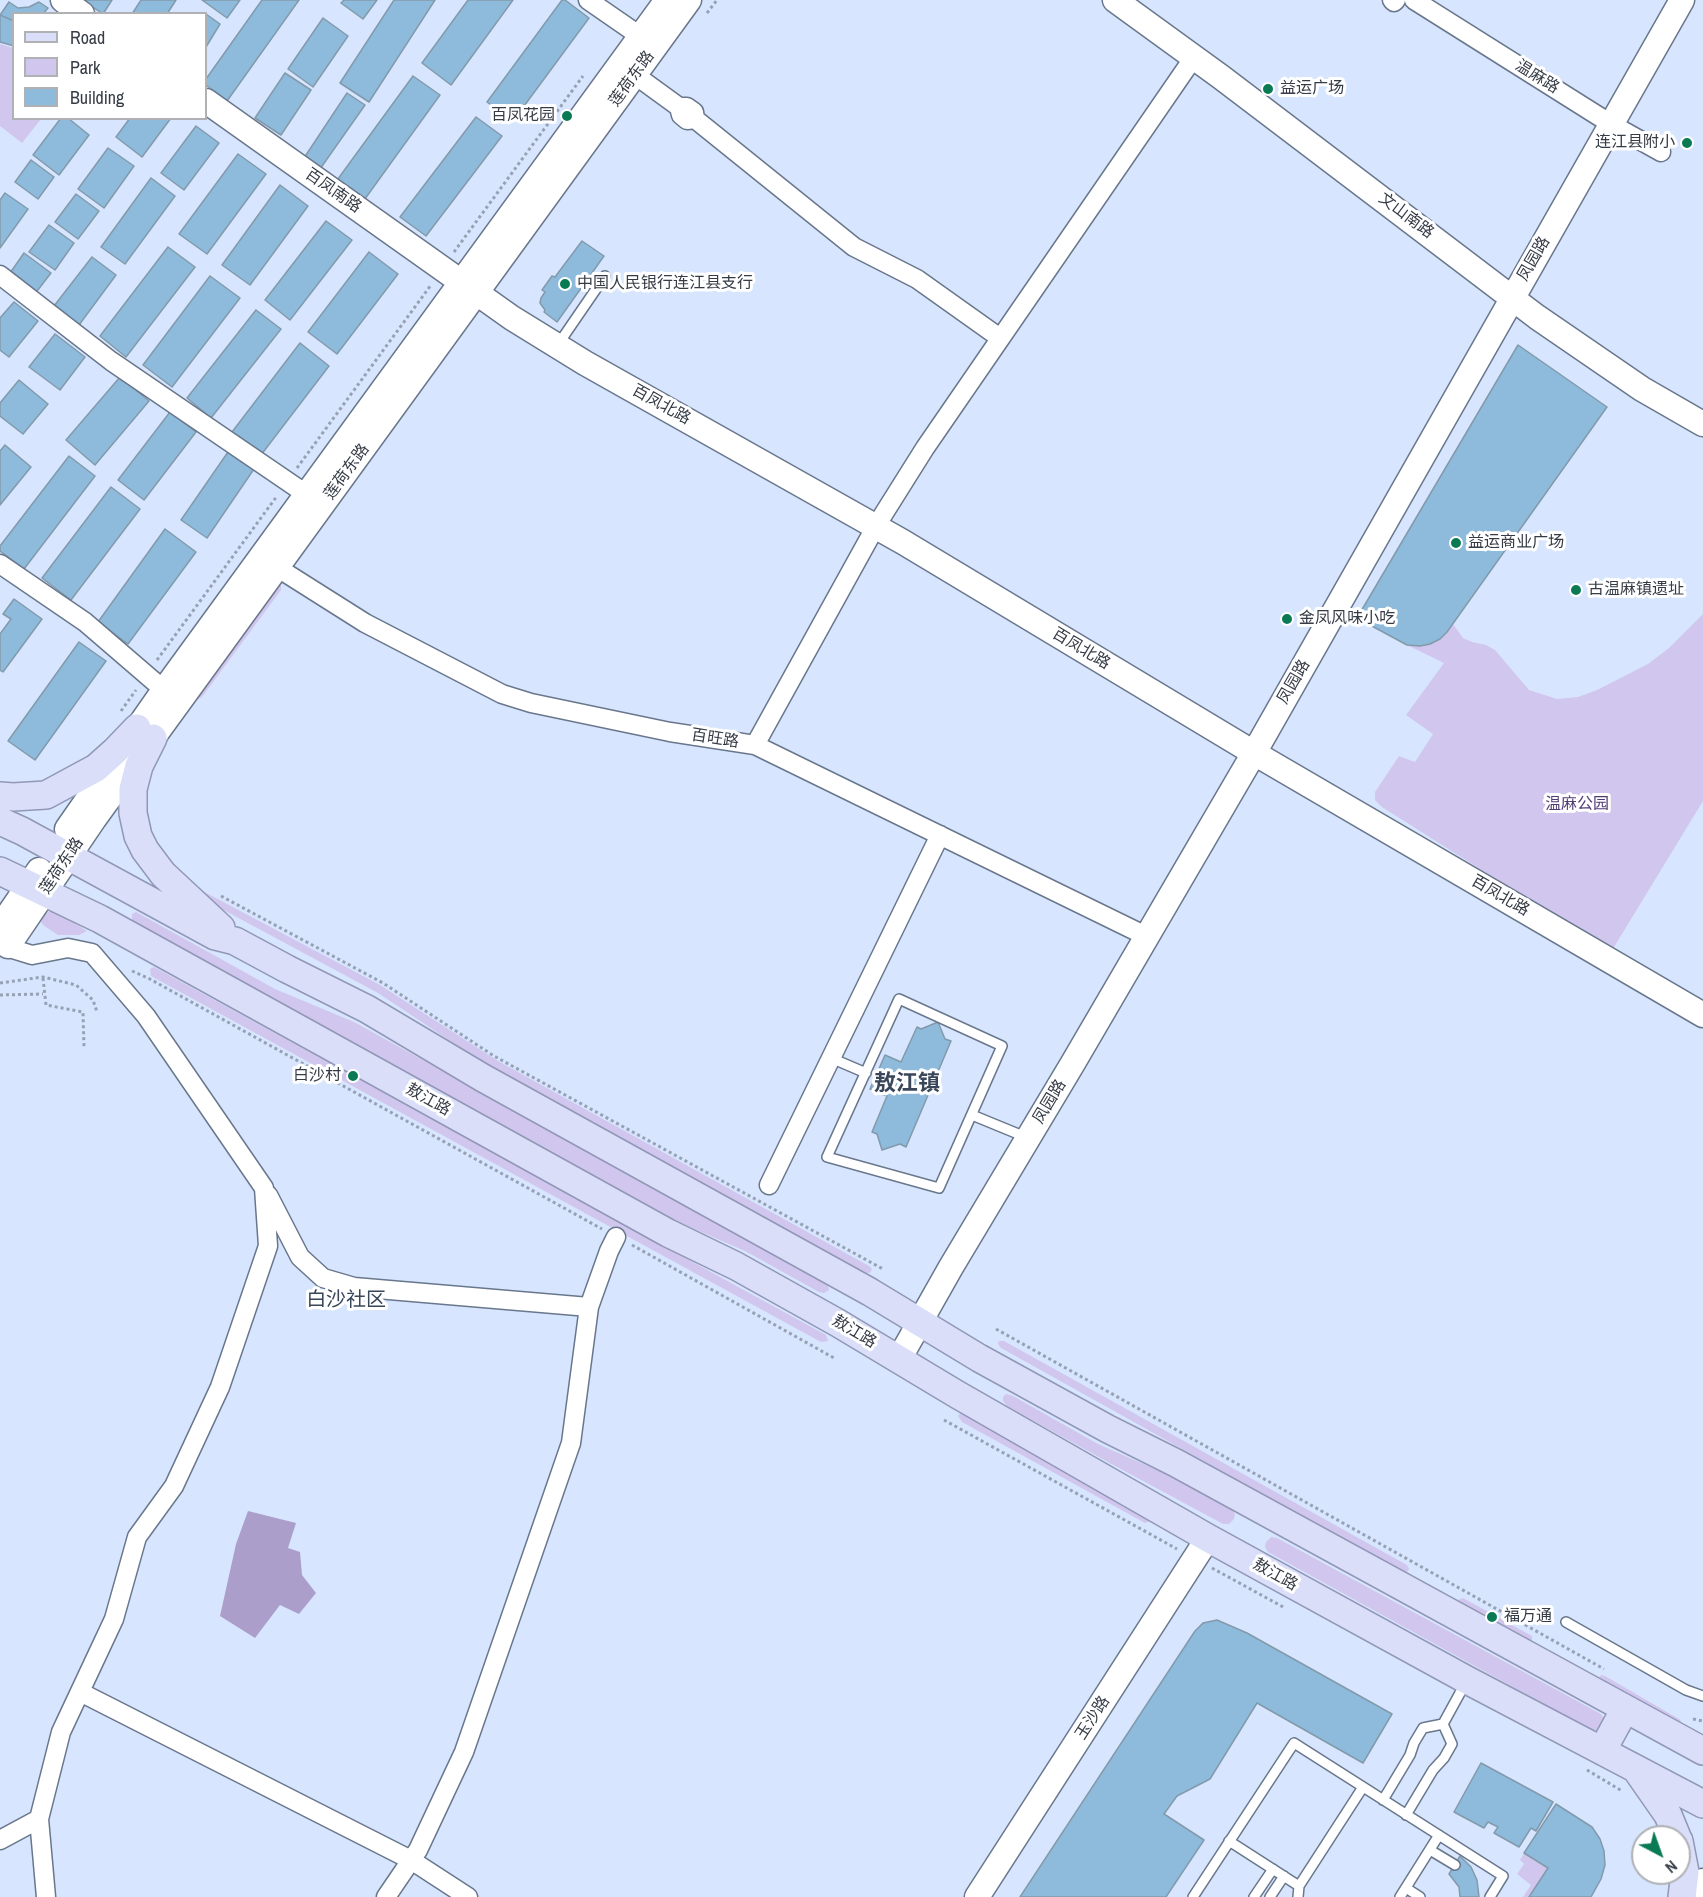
<!DOCTYPE html>
<meta charset="utf-8">
<style>
body{margin:0}
#map{position:relative;width:1703px;height:1897px;overflow:hidden;background:#d7e6fe;font-family:"Archivo Narrow",sans-serif}
canvas{display:block}
.legend{position:absolute;left:12px;top:12px;width:195px;height:108px;box-sizing:border-box;background:#fff;border:2px solid #afb1b5;margin:0;padding:8px 10px;list-style:none;font-size:18px;color:#363c46}
.legend li{display:flex;align-items:center;gap:12px;height:30px}
.legend b{width:30px;border:2px solid #afb1b5}
.north{position:absolute;left:1631px;top:1825px;width:60px;height:60px;box-sizing:border-box;background:#fff;border:2px solid #afb1b5;border-radius:50%;rotate:139deg;font-size:16px;font-weight:700;line-height:24px;text-align:center;color:#363c46}
.north::after{content:'';display:block;margin:auto;width:21px;height:27px;background:#0a7a55;clip-path:polygon(50% 0,100% 100%,50% 72%,0 100%)}
</style>
<div id="map">
<canvas width="1703" height="1897"></canvas>
<ul class="legend">
<li><b style="height:8px;background:#dadef8"></b>Road</li>
<li><b style="height:16px;background:#d1c6ed"></b>Park</li>
<li><b style="height:16px;background:#8ebbdb"></b>Building</li>
</ul>
<div class="north">N</div>
</div>
<script>
const ctx = document.querySelector('canvas').getContext('2d');
ctx.lineJoin = 'round';
function fill(path, color) { ctx.fillStyle = color; ctx.fill(path, 'evenodd'); }
const toPath = rows => new Path2D(rows.map(r => 'M' + r).join(''));
function stroke(path, color, width, dash) { ctx.strokeStyle = color; ctx.lineWidth = width; ctx.lineCap = dash ? 'butt' : 'round'; ctx.setLineDash(dash || []); ctx.stroke(path); }
function drawText(font, color, halo, rows, align = 'center') {
  ctx.font = font + ' "Archivo Narrow","Noto Sans SC",sans-serif'; ctx.lineWidth = 6; ctx.setLineDash([]); ctx.textBaseline = 'middle'; ctx.strokeStyle = halo; ctx.fillStyle = color; for (const [text, x, y, turn = 0] of rows) {
    ctx.save(); ctx.translate(x, y); ctx.rotate((+turn || 0) * Math.PI / 180); ctx.textAlign = isNaN(turn) ? turn : align; if (halo) ctx.strokeText(text, 0, 0); ctx.fillText(text, 0, 0); ctx.restore();
  }
}
fill(toPath([
 [0,44,13,48,14,118,41,119,22,143,0,126],
 [281,583,281,590,202,697,197,700,193,698,275,585],
 [1703,614,1703,801,1611,952,1382,807,1375,800,1375,792,1399,756,1415,762,1433,734,1406,715,1444,663,1407,645,1420,646,1430,644,1440,639,1453,624,1463,638,1472,642,1486,645,1495,650,1529,690,1557,699,1578,697,1597,690,1648,664,1669,648],
 [195,887,380,985,498,1061,869,1266,872,1269,870,1273,865,1273,488,1066,378,993,192,893],
 [51,911,57,912,87,931,79,935,58,935,43,925,39,918,44,914],
 [136,912,275,989,354,1022,824,1281,828,1285,829,1290,824,1293,819,1292,745,1251,674,1220,592,1176,132,920,132,914],
 [154,967,826,1335,828,1341,821,1342,151,976,150,969],
 [999,1341,1004,1341,1407,1565,1409,1569,1407,1572,1403,1572,1001,1348,998,1344],
 [1006,1394,1013,1396,1098,1444,1177,1479,1232,1509,1235,1514,1234,1519,1229,1524,1223,1524,1106,1461,1007,1406,1003,1401,1003,1397],
 [960,1413,966,1414,1148,1516,1150,1521,1145,1523,962,1422,958,1416],
 [1271,1537,1277,1538,1601,1714,1606,1722,1601,1730,1591,1730,1268,1552,1265,1547,1266,1542],
 [1463,1598,1532,1636,1532,1641,1529,1642,1460,1605,1458,1600],
 [1601,1675,1605,1676,1679,1719,1681,1721,1679,1724,1601,1681,1599,1678],
 [1524,1853,1548,1868,1529,1897,1523,1897,1531,1885,1517,1874,1524,1864,1520,1860]
]), '#d1c6ed');
fill(toPath([
 [248,1511,296,1523,288,1548,300,1552,302,1575,316,1593,299,1614,280,1605,255,1638,220,1616,236,1544]
]), '#ab9ecb');
const building = toPath([
 [82,0,112,0,103,14,82,0],
 [141,0,176,0,167,14,132,14,141,0],
 [202,0,240,0,227,18,202,0],
 [262,0,299,0,227,101,206,85,206,79,262,0],
 [344,0,377,0,363,19,341,3,344,0],
 [394,0,435,0,369,102,340,83,394,0],
 [468,0,513,0,451,85,422,63,468,0],
 [562,0,565,0,589,18,513,121,487,102,562,0],
 [9,2,18,8,29,7,39,2,48,8,43,14,14,14,14,21,0,15,9,2],
 [206,14,220,24,206,47,206,14],
 [0,15,14,21,14,46,0,42,0,15],
 [323,18,348,36,313,87,288,69,323,18],
 [285,73,311,90,281,135,255,118,285,73],
 [413,76,440,95,362,203,335,183,413,76],
 [347,93,365,105,320,169,304,158,347,93],
 [476,117,502,136,426,236,400,217,476,117],
 [61,118,68,118,89,135,59,175,33,155,61,118],
 [130,118,171,118,142,157,116,137,130,118],
 [196,126,219,143,184,190,161,173,196,126],
 [108,148,134,166,104,208,78,189,108,148],
 [238,154,266,174,207,254,179,234,238,154],
 [31,160,54,177,38,199,15,182,31,160],
 [151,178,175,196,125,264,101,247,151,178],
 [280,185,308,206,250,285,222,265,280,185],
 [5,193,28,209,0,248,0,200,5,193],
 [76,194,99,211,78,239,55,222,76,194],
 [326,221,352,240,290,320,265,300,326,221],
 [49,225,74,243,55,270,29,252,49,225],
 [582,241,604,256,557,322,544,312,545,310,540,303,541,298,545,292,542,290,552,276,555,277,582,241],
 [168,247,195,267,126,357,100,336,168,247],
 [369,252,398,274,337,354,308,332,369,252],
 [24,253,51,273,34,295,8,276,24,253],
 [92,257,116,275,79,325,54,306,92,257],
 [210,276,240,298,172,387,143,365,210,276],
 [14,302,38,321,9,357,0,350,0,318,14,302],
 [256,310,281,329,211,418,187,398,256,310],
 [55,334,85,357,60,390,29,367,55,334],
 [300,343,329,366,261,455,232,432,300,343],
 [1518,345,1607,407,1447,632,1440,639,1430,644,1420,646,1407,645,1357,618,1518,345],
 [120,377,149,401,95,465,66,440,120,377],
 [19,380,48,404,23,434,0,416,0,403,19,380],
 [170,412,196,432,144,500,118,480,170,412],
 [5,445,31,467,0,505,0,451,5,445],
 [228,452,254,469,207,538,181,520,228,452],
 [69,456,95,476,24,569,0,551,0,546,69,456],
 [111,487,140,509,71,600,42,578,111,487],
 [165,529,196,552,128,644,98,622,165,529],
 [14,599,42,619,3,672,0,670,0,634,11,619,3,614,14,599],
 [79,642,106,661,35,760,8,741,79,642],
 [938,1022,945,1039,951,1041,906,1147,900,1144,882,1150,877,1134,872,1132,887,1096,870,1089,885,1055,901,1062,917,1027,921,1029,938,1022],
 [1217,1620,1247,1633,1392,1714,1363,1763,1257,1703,1210,1779,1177,1796,1164,1814,1204,1840,1166,1897,1020,1897,1195,1631,1203,1623,1217,1620],
 [1481,1763,1553,1802,1536,1831,1531,1828,1519,1847,1494,1833,1498,1827,1488,1822,1484,1828,1454,1812,1481,1763],
 [1556,1804,1592,1827,1600,1839,1604,1851,1605,1865,1601,1879,1591,1897,1529,1897,1548,1868,1524,1853,1556,1804],
 [1460,1856,1471,1867,1477,1880,1479,1897,1460,1897,1459,1887,1449,1874,1460,1856]
]);
fill(building, '#8ebbdb');
stroke(building, '#829aab', 1.5);
const lane = toPath([
 [557,346,605,276],
 [899,999,1002,1046,939,1188,827,1157,899,999],
 [831,1058,866,1073],
 [972,1115,1028,1138],
 [1566,1622,1686,1690,1703,1696],
 [1383,1800,1410,1755,1414,1743,1423,1728,1443,1724,1466,1682],
 [1406,1815,1433,1770,1444,1758,1452,1744,1443,1724],
 [1229,1841,1299,1886,1298,1897],
 [1430,1850,1455,1865],
 [1299,1886,1363,1787],
 [1406,1888,1420,1897],
 [1193,1897,1294,1743,1503,1876,1490,1897],
 [1254,1897,1273,1869],
 [1270,1897,1284,1876],
 [1400,1897,1439,1835]
]);
const street = toPath([
 [588,0,640,36],
 [1392,0,1394,2,1396,0],
 [1414,0,1611,124,1661,152],
 [635,75,679,107],
 [695,119,687,120,681,115,679,107,687,107,694,112,695,119,854,247,917,279,1000,338],
 [0,275,111,361,306,494],
 [0,564,85,622,164,690],
 [278,568,365,623,502,694,531,703,670,732,755,745,1146,936],
 [755,745,876,526,925,448,1194,57],
 [0,945,32,955,68,948,92,953,146,1016,264,1188,268,1246,220,1387,174,1486,137,1537,114,1619,61,1732,39,1819,46,1897],
 [769,1185,940,835],
 [268,1195,300,1257,323,1278,354,1287,589,1307],
 [80,1692,411,1860,468,1897],
 [0,1840,39,1819],
 [386,1897,418,1850,464,1752,571,1443,589,1307,609,1251,616,1237]
]);
const secondary = toPath([
 [63,0,82,14],
 [1115,0,1221,77,1537,317,1642,389,1703,424],
 [206,101,512,318,585,363,903,542,1254,753,1703,1015],
 [67,829,164,690,667,0],
 [0,927,39,870],
 [8,946,94,819,689,0],
 [899,1359,951,1267,1073,1063,1254,753,1682,0],
 [977,1897,1208,1538],
 [1693,1897,1703,1881]
]);
const primary = toPath([
 [153,738,139,766,133,789,133,813,138,836,145,850,163,874,221,928],
 [0,796,13,797,46,795,96,768,115,751,137,728],
 [0,821,22,831,215,936,235,941,287,969,367,1009,483,1078,870,1292,979,1358,1108,1429,1176,1463,1703,1751],
 [0,871,100,919,668,1233,736,1266,838,1323,958,1395,1208,1538,1467,1680,1703,1804],
 [1602,1751,1625,1709],
 [1638,1772,1668,1815,1677,1837],
 [1679,1841,1685,1872,1682,1897]
]);
stroke(lane, '#69778c', 12);
stroke(street, '#69778c', 21);
stroke(secondary, '#69778c', 27);
stroke(primary, '#9197b7', 30);
stroke(toPath([
 [707,13,717,0],
 [454,252,583,76],
 [297,468,431,285],
 [157,660,277,496],
 [121,711,136,690],
 [221,896,383,983,494,1056,883,1269],
 [132,971,148,978,602,1229],
 [43,978,46,1005,83,1012,84,1047],
 [0,983,43,977,76,985,93,1000,97,1012],
 [0,995,43,994],
 [632,1245,834,1358],
 [996,1329,1604,1669],
 [944,1420,1177,1549],
 [1212,1568,1285,1608],
 [1693,1719,1703,1721],
 [1587,1770,1622,1791]
]), '#96a2b4', 3, [3, 3]);
stroke(lane, '#fff', 9);
stroke(street, '#fff', 18);
stroke(secondary, '#fff', 24);
stroke(primary, '#dadef8', 27);
for (const [x, y, r, color] of [
 [1268,89,6,"#0a7a55"],
 [567,116,6,"#0a7a55"],
 [1687,143,6,"#0a7a55"],
 [565,284,6,"#0a7a55"],
 [1456,543,6,"#0a7a55"],
 [1576,590,6,"#0a7a55"],
 [1287,619,6,"#0a7a55"],
 [353,1076,6,"#0a7a55"],
 [1492,1617,6,"#0a7a55"]
]) { const dot = new Path2D(); dot.arc(x, y, r, 0, 2 * Math.PI); ctx.fillStyle = color; ctx.fill(dot); stroke(dot, '#fff', 2); }
drawText('16px', '#363c46', '#fff', [
 ["温麻路",1537,77,32],
 ["莲荷东路",632,79,-54],
 ["百凤南路",333,191,35],
 ["文山南路",1406,216,37],
 ["凤园路",1534,259,-60],
 ["百凤北路",661,405,29],
 ["莲荷东路",347,472,-54],
 ["百凤北路",1081,649,31],
 ["凤园路",1294,682,-60],
 ["百旺路",715,739,9],
 ["莲荷东路",62,866,-56],
 ["百凤北路",1500,896,30],
 ["敖江路",428,1100,29],
 ["凤园路",1050,1102,-59],
 ["敖江路",854,1332,31],
 ["敖江路",1275,1575,29],
 ["玉沙路",1093,1718,-57]
]);
drawText('16px', '#363c46', '#fff', [
 ["益运广场",1280,89],
 ["百凤花园",555,116,"right"],
 ["连江县附小",1675,143,"right"],
 ["中国人民银行连江县支行",577,284],
 ["益运商业广场",1468,543],
 ["古温麻镇遗址",1588,590],
 ["金凤风味小吃",1299,619],
 ["白沙村",341,1076,"right"],
 ["福万通",1504,1617]
], 'left');
drawText('16px', '#4f3b75', '#fff', [
 ["温麻公园",1577,805]
]);
drawText('20px', '#3a475a', '#fff', [
 ["白沙社区",346,1301]
]);
drawText('bold 22px', '#3a475a', '#fff', [
 ["敖江镇",907,1084]
]);
</script>
